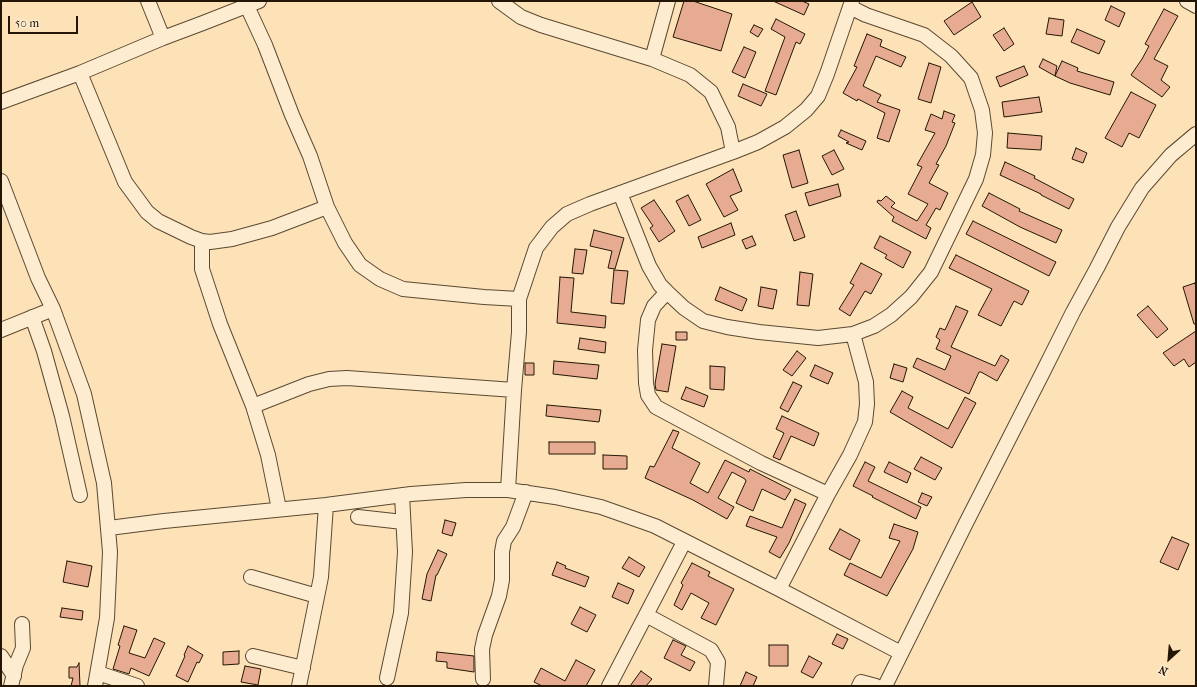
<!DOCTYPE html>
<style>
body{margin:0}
#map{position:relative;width:1197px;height:687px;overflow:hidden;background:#fde2b7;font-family:"IM FELL French Canon",serif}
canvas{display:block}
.frame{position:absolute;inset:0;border:2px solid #241605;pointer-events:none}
.north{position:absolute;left:1149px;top:639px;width:40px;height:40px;-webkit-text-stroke:3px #feecd0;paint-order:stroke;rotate:206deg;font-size:11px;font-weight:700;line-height:16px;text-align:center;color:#241605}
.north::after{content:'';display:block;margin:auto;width:14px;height:18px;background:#241605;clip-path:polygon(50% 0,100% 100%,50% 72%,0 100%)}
.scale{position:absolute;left:8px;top:16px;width:70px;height:18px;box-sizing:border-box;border:2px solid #241605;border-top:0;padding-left:5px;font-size:12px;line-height:14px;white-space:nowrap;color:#241605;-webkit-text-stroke:3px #feecd0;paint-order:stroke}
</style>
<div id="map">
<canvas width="1197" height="687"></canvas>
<div class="frame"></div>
<div class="north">N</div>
<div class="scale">50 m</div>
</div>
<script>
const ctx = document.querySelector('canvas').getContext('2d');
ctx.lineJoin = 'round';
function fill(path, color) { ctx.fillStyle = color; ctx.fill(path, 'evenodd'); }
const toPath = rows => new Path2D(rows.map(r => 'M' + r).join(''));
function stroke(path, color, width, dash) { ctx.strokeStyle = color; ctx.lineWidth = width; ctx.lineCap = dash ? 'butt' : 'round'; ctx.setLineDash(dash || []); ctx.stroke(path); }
const building = toPath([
 [684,1,693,1,732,14,721,51,673,37,684,1],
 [773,1,802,1,809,4,804,15,773,1],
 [972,2,981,17,954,35,944,21,972,2],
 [1111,6,1125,13,1119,27,1105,20,1111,6],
 [1164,9,1178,16,1154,59,1168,66,1161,80,1170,87,1162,97,1131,75,1142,59,1149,46,1145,44,1164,9],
 [1049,18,1064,20,1062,36,1046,34,1049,18],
 [776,19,805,34,800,44,796,42,776,95,765,91,785,37,771,29,776,19],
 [754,25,763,29,758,37,750,32,754,25],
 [1004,28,1014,44,1004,51,993,35,1004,28],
 [1077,29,1105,41,1099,54,1071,42,1077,29],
 [867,34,882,40,880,46,906,57,901,67,876,56,863,86,881,95,877,102,900,110,889,142,877,138,885,113,858,99,857,101,843,93,857,67,854,66,867,34],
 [744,47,756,52,745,78,732,72,744,47],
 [1043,59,1057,66,1055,76,1039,67,1043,59],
 [1062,61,1078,68,1077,71,1114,82,1110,95,1070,83,1055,76,1062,61],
 [929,63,941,67,931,103,918,99,929,63],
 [1024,66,1028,75,1000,87,996,77,1024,66],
 [743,84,767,94,761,106,738,96,743,84],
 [1131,92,1156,105,1139,138,1129,133,1122,147,1105,138,1131,92],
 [1039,97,1042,112,1004,117,1002,102,1039,97],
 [944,111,955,115,952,122,955,123,946,146,936,164,939,165,929,183,948,193,940,210,936,208,926,225,931,228,926,239,892,221,894,217,877,202,878,200,881,201,886,196,895,203,891,207,917,221,928,204,908,194,922,167,917,165,935,133,925,130,931,114,942,119,944,111],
 [841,130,866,141,862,150,846,143,849,142,838,136,841,130],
 [1008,133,1042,136,1041,150,1007,148,1008,133],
 [1076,148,1087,153,1083,163,1072,159,1076,148],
 [799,150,808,183,792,188,783,155,799,150],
 [834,150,844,169,832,175,822,156,834,150],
 [1005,162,1035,176,1034,178,1074,199,1069,209,1041,195,1041,194,1000,175,1005,162],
 [733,169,742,191,730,196,738,210,724,217,706,184,733,169],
 [838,184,841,196,809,206,805,193,838,184],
 [989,193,1020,209,1019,211,1062,230,1056,243,1020,227,982,206,989,193],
 [688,195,701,220,689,226,676,201,688,195],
 [654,200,675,231,659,242,650,228,653,226,641,208,654,200],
 [796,211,805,237,794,241,785,215,796,211],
 [973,221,1056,262,1049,276,966,234,973,221],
 [731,223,735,235,702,248,698,237,731,223],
 [594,230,624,238,615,269,608,268,612,251,590,246,594,230],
 [752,236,756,245,746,249,742,240,752,236],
 [880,236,911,252,903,268,885,258,887,255,874,248,880,236],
 [575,249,587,250,583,274,572,273,575,249],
 [956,255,1029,291,1022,305,1014,301,1001,326,978,315,992,289,949,268,956,255],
 [861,263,882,274,871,294,865,291,850,316,839,309,854,285,850,283,861,263],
 [614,270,628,271,624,304,611,303,614,270],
 [800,272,813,274,809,306,797,305,800,272],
 [560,277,574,278,571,312,606,316,605,328,557,323,560,277],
 [1195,283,1196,288,1196,324,1194,324,1183,287,1195,283],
 [720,287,747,299,742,311,715,300,720,287],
 [761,287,777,290,773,309,758,306,761,287],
 [956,306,968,311,951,347,995,366,1001,355,1009,360,997,381,981,372,979,372,969,394,913,367,917,358,945,370,951,356,936,349,940,340,936,337,940,328,945,330,956,306],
 [1148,306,1168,329,1157,338,1137,315,1148,306],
 [1196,331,1196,362,1189,367,1184,359,1174,366,1163,353,1196,331],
 [676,332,687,332,687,340,676,340,676,332],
 [580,338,606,342,605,353,578,349,580,338],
 [662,344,676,346,668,392,656,390,655,384,662,344],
 [797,351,806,358,792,376,783,370,797,351],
 [554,361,599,365,597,379,553,374,554,361],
 [525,363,534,363,534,375,525,375,525,363],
 [894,364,907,368,903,382,890,378,894,364],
 [815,365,833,373,828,384,810,376,815,365],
 [710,366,725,367,724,390,710,389,710,366],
 [793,382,802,386,788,412,780,408,793,382],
 [686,387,708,396,704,407,681,399,686,387],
 [902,391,913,397,908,408,948,429,965,397,976,403,952,448,890,412,902,391],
 [547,405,601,410,599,422,546,416,547,405],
 [782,416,819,433,814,446,791,436,780,460,773,457,784,433,776,429,782,416],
 [673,430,679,432,672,448,700,463,690,483,708,493,725,460,749,472,750,469,791,490,785,500,762,489,753,511,736,503,746,481,745,479,732,472,718,498,734,507,727,519,693,500,645,478,650,466,654,467,673,430],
 [549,442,595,442,595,454,549,454,549,442],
 [603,455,627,456,627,469,603,469,603,455],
 [921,457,942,468,935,480,914,469,921,457],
 [865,462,875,467,868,481,921,507,916,519,872,497,873,496,853,486,865,462],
 [889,462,911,473,907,483,884,472,889,462],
 [922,493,932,497,927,506,918,502,922,493],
 [795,499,806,504,789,543,780,558,769,552,777,537,746,526,750,516,782,528,795,499],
 [445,520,456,523,452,536,442,533,445,520],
 [894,524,918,532,913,549,887,596,844,575,850,563,881,578,900,541,889,538,894,524],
 [840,529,860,540,850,560,829,549,840,529],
 [1172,537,1189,544,1178,570,1160,562,1172,537],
 [438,550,447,554,437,575,436,575,431,601,422,599,427,574,438,550],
 [629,557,645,567,639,577,622,568,629,557],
 [67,561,92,566,88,587,63,582,67,561],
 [557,562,566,566,565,568,589,577,585,587,552,575,557,562],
 [692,563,710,572,708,576,734,589,716,625,701,618,709,603,691,593,682,610,674,605,683,585,681,583,692,563],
 [618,583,634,590,628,604,612,597,618,583],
 [580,607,596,615,587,632,571,624,580,607],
 [62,608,83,611,82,620,60,617,62,608],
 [124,626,137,630,129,653,145,658,154,638,165,643,149,676,131,668,129,674,113,669,120,646,118,645,124,626],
 [837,634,848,639,843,649,832,644,837,634],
 [673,640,686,646,681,655,695,662,690,671,664,658,673,640],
 [769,645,788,645,788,666,769,666,769,645],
 [188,646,203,655,199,663,197,662,188,682,176,676,185,656,184,655,188,646],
 [239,651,239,664,223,665,223,652,239,651],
 [437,652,474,656,474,672,447,668,447,662,436,661,437,652],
 [809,656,822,663,813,678,801,672,809,656],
 [576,660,595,670,586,686,542,686,534,682,541,668,565,681,576,660],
 [79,663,80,686,71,686,73,678,69,678,69,667,77,667,79,663],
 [245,666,261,669,258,685,241,682,245,666],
 [641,671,652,679,646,686,630,686,641,671],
 [746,672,757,677,753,686,740,686,746,672]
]);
fill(building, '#e6ab91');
stroke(building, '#241605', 1);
const minor = toPath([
 [148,1,163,38],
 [499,1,521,17,541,25,652,59,690,75,711,92,728,127,733,152],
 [1187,1,1196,6],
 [247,6,265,45,292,115,310,156,327,207,345,243,360,265,380,279,403,289,484,297,519,299],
 [652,59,668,1],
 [80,73,125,182,147,212,158,221,191,237,202,241,210,242,232,239,272,228,327,207],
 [1,102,80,73,163,38,203,23,259,1],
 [1,181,38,278,53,309,84,394,104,483,110,552,107,618,95,686],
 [620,193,649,266,660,285,667,292,684,308,703,321,727,327,759,332,818,338,853,334,874,326,891,315,911,297,931,272,976,179,983,155,985,133,982,110,971,78,951,56,924,35,866,15,850,7],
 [202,241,202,269,220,324,253,406,268,455,279,509],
 [667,292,654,306,648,320,645,350,646,383,648,395,656,407,761,463,828,494],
 [32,317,44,351,62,416,80,495],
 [1,330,53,309],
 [253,406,309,384,329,379,347,378,514,390],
 [508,490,514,390,519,332,519,299,536,248,552,227,567,214,590,204,733,152,758,142,785,127,806,110,818,96,827,74,852,1],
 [358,517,403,522],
 [109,528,164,521,326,505,411,494,466,490,508,490,555,497,601,507,655,526,779,589,901,653],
 [251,577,317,596],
 [779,589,828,494,850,455,865,422,867,404,866,382,853,334],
 [646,615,711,650,718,662,716,686],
 [1,656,14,676],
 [253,656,303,668],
 [98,673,137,686],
 [387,678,401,613,405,552,402,495],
 [483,679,482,649,485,635,499,596,502,580,502,552,504,541,513,527,526,492],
 [11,686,16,665,23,648,22,624],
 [299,686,321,577,326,505],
 [609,686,684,542],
 [859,686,861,682,876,686],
 [885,686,966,523,1042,374,1073,312,1097,268,1118,227,1142,188,1171,155,1196,134]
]);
stroke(minor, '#5a4932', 16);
stroke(minor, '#feecd0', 14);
</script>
